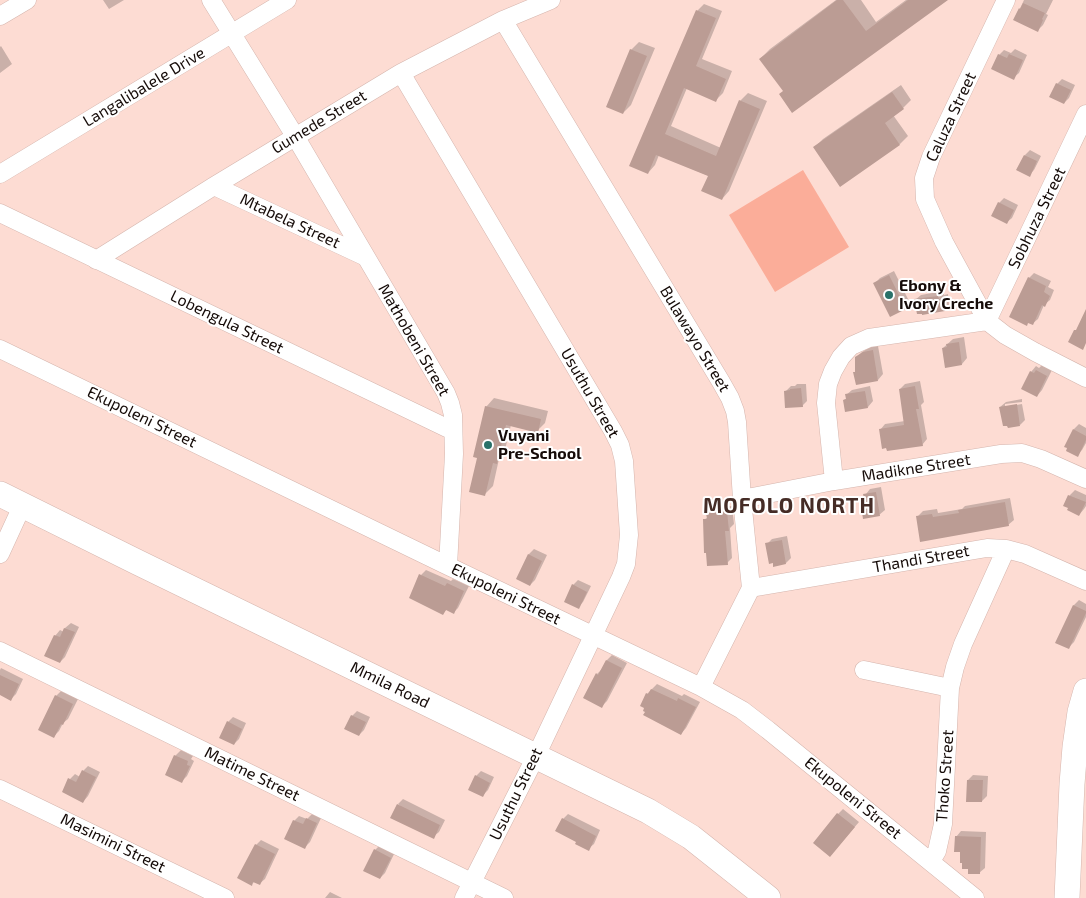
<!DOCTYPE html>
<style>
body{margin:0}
canvas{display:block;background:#fddcd3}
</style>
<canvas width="1086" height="898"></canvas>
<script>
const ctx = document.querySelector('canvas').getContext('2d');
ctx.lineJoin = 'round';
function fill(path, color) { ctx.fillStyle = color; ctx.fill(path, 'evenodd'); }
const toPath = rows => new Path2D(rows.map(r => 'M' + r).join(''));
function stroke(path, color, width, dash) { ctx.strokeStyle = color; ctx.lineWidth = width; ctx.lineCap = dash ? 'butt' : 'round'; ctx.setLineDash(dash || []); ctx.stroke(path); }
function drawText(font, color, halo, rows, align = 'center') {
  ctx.font = font + ' "Exo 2",sans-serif'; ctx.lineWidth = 4; ctx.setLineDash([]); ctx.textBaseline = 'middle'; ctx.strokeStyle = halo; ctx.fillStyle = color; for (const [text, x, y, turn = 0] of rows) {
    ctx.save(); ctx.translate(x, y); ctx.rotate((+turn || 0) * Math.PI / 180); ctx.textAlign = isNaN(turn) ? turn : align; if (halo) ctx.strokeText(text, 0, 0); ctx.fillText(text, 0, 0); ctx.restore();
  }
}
fill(toPath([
 [803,170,849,247,775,292,729,215]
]), '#fbad99');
fill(toPath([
 [103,0,124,0,109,9],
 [836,0,861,0,876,22,906,0,946,0,784,91,760,59,770,49],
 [1024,0,1053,0,1046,14,1048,15,1043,25,1038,30,1015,19],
 [704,4,722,11,702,59,732,71,723,93,716,100,687,88,671,126,721,148,740,101,748,93,767,101,729,191,722,199,709,176,659,155,655,165,648,173,697,11],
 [639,42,655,48,631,105,623,113,631,50],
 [1,46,12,64,0,73,0,47],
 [1015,49,1027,55,1019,73,1013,78,999,55,1004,50,1011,53],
 [1062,79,1075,85,1069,98,1064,103,1057,84],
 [901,85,911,100,903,108,893,115,908,136,900,144,840,186,815,147,823,139],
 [1030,150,1041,156,1034,170,1029,175,1025,155],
 [1004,198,1018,205,1012,218,1006,223,999,203],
 [894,271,910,303,905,308,875,283,880,278],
 [1034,273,1051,281,1048,287,1054,290,1050,300,1044,305,1038,319,1032,324,1029,322,1029,278],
 [943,291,944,295,948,294,949,305,944,310,915,300,921,295],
 [964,337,967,358,962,364,946,366,943,348,953,339],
 [878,346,883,374,878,380,856,371,857,357,862,352,870,347],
 [1042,365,1052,370,1042,390,1037,396,1031,372,1036,366,1039,368],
 [920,381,924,402,921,405,927,439,922,445,888,447,880,430,885,424,905,421,900,389,905,384],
 [797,384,806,384,807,401,802,406,786,391,791,386,795,386],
 [870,386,873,401,868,407,844,400,847,398,846,395,852,390],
 [494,398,548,411,545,423,537,431,511,425,504,454,499,459,493,486,485,494,478,457,486,407],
 [1022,399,1022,402,1005,404,1005,407,1022,404,1025,420,1020,425,1000,407,1006,402],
 [1079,424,1086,428,1086,443,1082,450,1077,455,1069,448,1074,429],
 [881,487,885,510,879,515,862,499,870,489],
 [1075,490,1086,495,1086,506,1084,509,1079,515,1065,505,1070,495],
 [1010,498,1014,520,1008,525,918,516,923,511,937,509,938,513,962,509,965,506],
 [732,506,734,524,730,528,732,558,727,563,704,520,708,517,707,513,713,508],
 [787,536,791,558,786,563,774,562,767,544,772,539],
 [534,549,547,555,535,580,530,585,518,579,529,554],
 [426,570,451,581,453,579,469,586,458,608,453,613,447,609,443,613,421,575],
 [578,580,591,586,583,602,578,607,573,585],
 [1079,600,1086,604,1086,617,1074,642,1068,648,1057,642,1074,605],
 [71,623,79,627,65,657,60,662,55,636,60,630,64,632,65,628],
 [612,655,627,663,607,701,602,706,597,674,603,668,607,660],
 [1,668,23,679,16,694,11,699,0,694,0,670],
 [657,684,682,696,684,694,700,702,686,728,681,734,646,711,647,694],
 [61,691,78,699,68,719,63,723,59,731,54,736,56,696],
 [357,711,370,717,364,730,359,735,352,716],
 [233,717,246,723,239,739,234,744,228,722],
 [181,750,193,756,191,759,194,761,187,776,182,781,167,774,175,756],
 [88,766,100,772,88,796,83,802,70,779,75,774,80,777,83,771],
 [481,771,494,777,488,790,483,795,476,776],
 [973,775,988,776,987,796,982,801,968,780],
 [403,799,445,820,439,832,433,837,398,804],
 [843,809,859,822,835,850,838,814],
 [312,814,321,818,310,842,305,847,294,821,299,816,307,819],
 [568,814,600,830,594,844,588,849,577,842,563,819],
 [961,831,986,832,985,868,979,873,962,851,956,837],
 [261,840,279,849,265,879,259,884,255,881,252,884,256,845],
 [380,845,395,852,385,873,380,878,375,850],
 [330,892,342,898,325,898]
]), '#0003');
fill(toPath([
 [837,0,843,0,866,31,908,0,948,0,792,113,779,94,783,91,759,59],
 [1023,3,1045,13,1042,19,1043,20,1038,32,1013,20,1019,8,1020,9],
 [696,10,716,18,696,66,726,79,716,102,684,88,665,134,716,156,739,100,760,109,722,200,701,191,708,176,656,155,648,174,629,166],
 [630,49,647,56,623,114,606,107],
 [998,54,1007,58,1009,54,1023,60,1014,80,991,69],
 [1056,83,1071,90,1064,104,1049,97],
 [892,92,904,109,885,123,900,145,840,187,813,147],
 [1024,155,1037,161,1030,177,1016,170],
 [998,202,1014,210,1007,224,991,216],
 [889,275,906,309,890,317,873,283],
 [1028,277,1046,286,1044,292,1050,296,1045,307,1042,305,1033,325,1028,323,1027,326,1009,317],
 [938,296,939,299,943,299,945,311,922,315,922,314,917,314,914,299],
 [1086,309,1086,343,1083,350,1068,342,1074,330,1076,330],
 [959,342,962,365,945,368,942,348,947,347,946,344],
 [873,350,878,381,856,385,853,372,855,372,855,357,863,352],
 [1036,370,1047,376,1037,397,1021,389,1030,371,1034,373],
 [915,386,919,409,916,409,923,446,887,451,886,448,882,449,879,429,904,425,899,389],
 [801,388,803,407,785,408,784,391,790,390,790,389],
 [865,391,868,408,845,412,843,400,846,399,845,394],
 [1017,404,1020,426,1008,428,1007,426,1003,426,999,407],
 [485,406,541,419,538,433,506,425,497,464,493,463,485,496,469,492,477,458,473,457],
 [1073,429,1086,436,1086,440,1078,457,1066,451,1067,448,1064,447],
 [876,492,880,516,863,519,860,499,864,498,863,494],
 [1068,495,1086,502,1079,516,1067,510,1068,508,1063,506],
 [1005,502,1009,526,920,542,916,516,932,514,933,517,959,513,958,510],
 [727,511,729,531,725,531,728,565,707,566,706,553,704,553,703,519,707,519,706,513],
 [782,540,786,564,773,567,773,563,769,564,765,543],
 [528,554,542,561,530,586,516,579],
 [419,574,445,586,447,583,464,591,454,614,446,610,443,615,409,598],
 [572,584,587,592,579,609,564,602],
 [1073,605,1086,611,1086,613,1069,649,1055,643],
 [64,628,75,632,60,663,44,656,54,635,60,637],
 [606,660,622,668,602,708,583,698,596,673,598,675],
 [0,675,19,684,11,701,0,695],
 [651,689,677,701,678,698,696,707,681,735,643,715,645,712,643,711,644,708,640,706,646,693,648,694],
 [55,695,73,704,63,725,61,724,54,738,38,730],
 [351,715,366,722,359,736,344,729],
 [227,721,242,729,234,745,219,738],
 [174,755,188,761,187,765,190,766,182,783,165,775],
 [82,770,96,777,83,803,62,792,68,778,76,782],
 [475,775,490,783,483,797,468,790],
 [967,780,983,780,982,802,966,802],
 [397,804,440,825,434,839,390,818],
 [837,813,855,827,830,857,813,843],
 [306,818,317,823,305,849,284,839,293,820,303,824],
 [562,818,596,836,589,851,575,844,576,842,555,831],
 [955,836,981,837,980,874,968,874,968,869,962,869,962,863,960,863,960,852,954,852],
 [255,844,275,854,260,885,253,882,252,886,237,878],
 [374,849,391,858,380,879,363,871]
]), '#bb9c94');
const street = toPath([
 [211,0,295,136,446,393,450,403,453,415,454,454,448,566],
 [1006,0,931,157,924,178,925,199,944,242,987,321,1005,335,1035,352,1086,378],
 [0,16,27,0],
 [503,20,721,382,730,398,735,411,737,422,742,499,751,588,701,687],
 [401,73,613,431,620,445,624,461,629,535,626,564,621,577,536,756,464,898],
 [0,174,287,0],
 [214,186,366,257],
 [0,213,453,431],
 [96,260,214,186,401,73,503,20,551,0],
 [0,349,448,566,701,687,742,710,768,730,975,898],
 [834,481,826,403,828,384,833,371,841,357,851,346,869,338,987,321,1086,114],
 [742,499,834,481,1001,454,1022,453,1041,459,1086,479],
 [0,554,23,504],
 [751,588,987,548,1006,549,1025,554,1086,581],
 [0,651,504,898],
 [864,670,950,688],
 [0,789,225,898],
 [931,861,937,851,943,824,950,688,955,667,963,644,1006,549]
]);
const secondary = toPath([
 [0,494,137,562,648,811,691,837,768,898],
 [1067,898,1072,784,1075,747,1080,712,1086,691]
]);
stroke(street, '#d5b5ad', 19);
stroke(secondary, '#d5b5ad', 26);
stroke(street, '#fff', 18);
stroke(secondary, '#fff', 25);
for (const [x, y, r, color] of [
 [889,295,5,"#297169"],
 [488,445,5,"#297169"]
]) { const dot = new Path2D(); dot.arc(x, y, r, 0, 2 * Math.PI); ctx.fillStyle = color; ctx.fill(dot); stroke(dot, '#fff', 2); }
drawText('16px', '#150b08', '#fff', [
 ["Langalibalele Drive",144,87,-31],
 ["Caluza Street",951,117,-65],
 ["Gumede Street",319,122,-31],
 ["Sobhuza Street",1037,218,-64],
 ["Mtabela Street",290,221,25],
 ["Lobengula Street",227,322,26],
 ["Bulawayo Street",695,339,59],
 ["Mathobeni Street",414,340,60],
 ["Usuthu Street",590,393,60],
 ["Ekupoleni Street",142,417,26],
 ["Madikne Street",916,468,-9],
 ["Thandi Street",921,559,-10],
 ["Ekupoleni Street",506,594,26],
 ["Mmila Road",390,685,26],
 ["Matime Street",252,774,26],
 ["Thoko Street",945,776,-86],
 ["Usuthu Street",516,794,-64],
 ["Ekupoleni Street",853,798,39],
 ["Masimini Street",113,843,26]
]);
drawText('bold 16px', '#150b08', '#fff', [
 ["Ebony &",899,286],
 ["Ivory Creche",899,304],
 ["Vuyani",498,436],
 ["Pre-School",498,454]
], 'left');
ctx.letterSpacing = '1px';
drawText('bold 21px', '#452c26', '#fff', [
 ["MOFOLO NORTH",789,506]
]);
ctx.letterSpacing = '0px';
</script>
